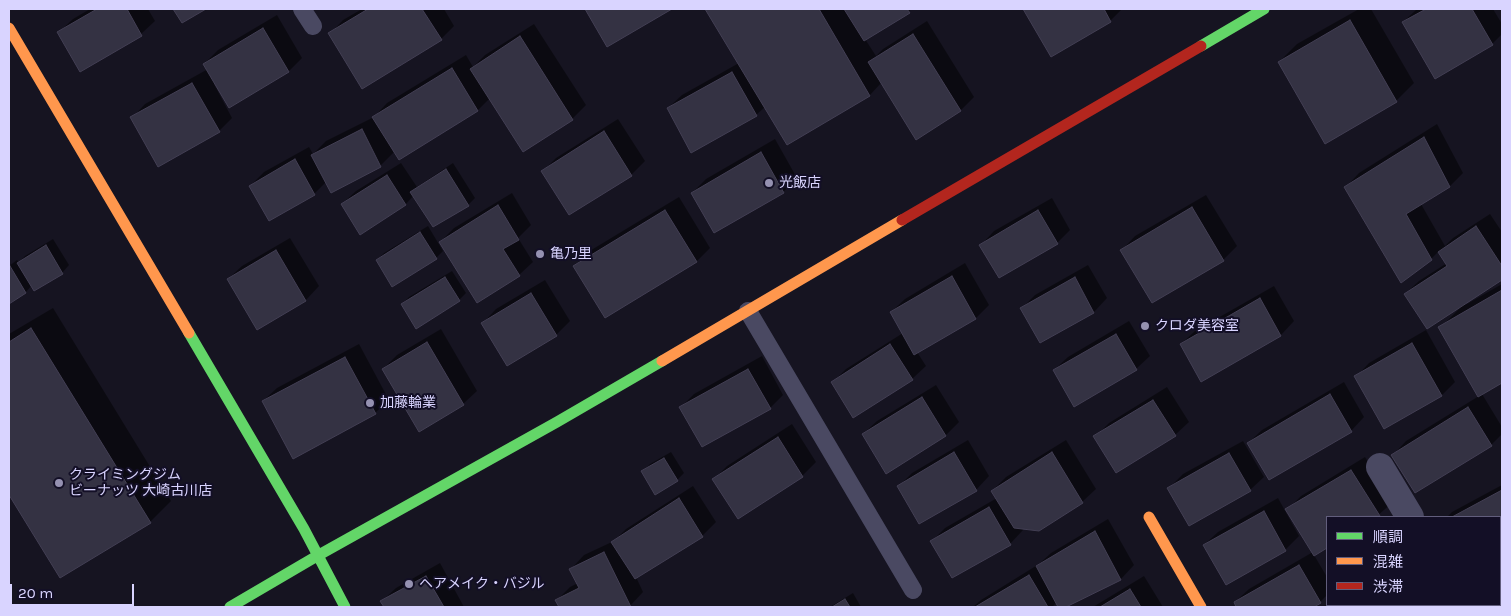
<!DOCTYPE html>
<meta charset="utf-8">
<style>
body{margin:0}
#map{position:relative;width:1511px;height:616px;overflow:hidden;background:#161421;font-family:Karla,"Noto Sans JP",sans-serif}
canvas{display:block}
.frame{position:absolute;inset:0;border:10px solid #d9d4ff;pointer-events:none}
.legend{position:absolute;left:1326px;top:516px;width:175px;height:90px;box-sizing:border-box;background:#130f26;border:1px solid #625e7d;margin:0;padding:6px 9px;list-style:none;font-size:15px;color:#d9d4ff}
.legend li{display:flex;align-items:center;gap:10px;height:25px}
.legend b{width:25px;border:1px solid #625e7d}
.scale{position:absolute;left:10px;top:584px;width:124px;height:22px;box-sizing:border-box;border:2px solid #d9d4ff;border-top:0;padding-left:6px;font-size:15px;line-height:18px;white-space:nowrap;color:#d9d4ff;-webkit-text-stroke:4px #130f26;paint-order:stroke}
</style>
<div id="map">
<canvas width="1511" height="616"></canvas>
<div class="frame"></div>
<ul class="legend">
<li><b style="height:6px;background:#63d668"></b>順調</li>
<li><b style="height:6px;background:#ff974d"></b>混雑</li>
<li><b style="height:6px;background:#b3261e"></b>渋滞</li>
</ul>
<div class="scale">20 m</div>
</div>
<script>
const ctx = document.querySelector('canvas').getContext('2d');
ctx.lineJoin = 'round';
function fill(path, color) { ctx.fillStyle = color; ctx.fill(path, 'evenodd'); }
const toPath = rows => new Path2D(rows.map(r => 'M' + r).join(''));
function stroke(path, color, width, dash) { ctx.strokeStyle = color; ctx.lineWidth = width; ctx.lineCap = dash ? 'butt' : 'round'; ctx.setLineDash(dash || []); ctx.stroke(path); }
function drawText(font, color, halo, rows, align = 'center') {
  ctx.font = font + ' Karla,"Noto Sans JP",sans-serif'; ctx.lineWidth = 4; ctx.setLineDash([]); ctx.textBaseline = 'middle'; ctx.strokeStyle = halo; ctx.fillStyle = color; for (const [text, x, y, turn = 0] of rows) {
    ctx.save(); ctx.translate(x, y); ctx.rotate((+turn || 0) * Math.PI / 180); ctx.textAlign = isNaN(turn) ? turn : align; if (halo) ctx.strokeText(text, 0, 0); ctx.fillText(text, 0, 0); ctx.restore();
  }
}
fill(toPath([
 [90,9,148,9,155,21,141,34,81,70,59,32,73,19],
 [362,9,444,9,454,26,441,39,330,34,343,20],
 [587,9,670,9,608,45],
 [707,9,912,9,865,39,876,56,883,49,927,21,974,97,961,110,882,82,870,95,787,144,765,107,756,115,692,151,668,108,682,95,739,63],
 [1024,9,1122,9,1110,21,1052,55],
 [1359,9,1371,9,1414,83,1396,101,1279,62,1297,44],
 [1417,9,1493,9,1502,24,1502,34,1492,44,1403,22],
 [277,15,302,58,289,71,229,106,216,83,214,84,232,118,219,131,132,118,145,104,208,69,204,64,218,50],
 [534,24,586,105,572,119,523,150,490,98,478,110,399,158,395,151,380,166,331,191,326,182,314,194,269,219,250,186,264,172,309,147,313,154,326,141,374,117,387,103,466,55,473,67,485,55],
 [618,119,645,161,631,175,570,214,543,171,556,158],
 [1437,124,1463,173,1450,186,1421,204,1445,246,1453,238,1490,214,1502,232,1502,279,1466,303,1467,304,1502,284,1502,382,1482,394,1502,427,1502,434,1491,445,1415,491,1393,455,1406,441,1479,396,1440,328,1460,308,1405,294,1419,281,1447,263,1439,251,1431,259,1346,187,1359,173],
 [775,139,797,178,783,192,692,193,706,179],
 [401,163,417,187,453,163,475,198,468,205,414,195,406,204,342,204,356,191],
 [512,193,531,225,518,238,533,262,519,275,440,242,454,228],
 [1206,195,1237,246,1223,260,1122,250,1135,236],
 [679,197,710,248,697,261,606,316,575,266,588,252],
 [1052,198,1070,230,1057,243,981,245,994,231],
 [428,226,443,251,436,258,377,260,384,253],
 [290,238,319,286,306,300,257,328,228,279,242,266],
 [53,239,69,265,62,273,32,285,26,292,9,302,9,266,17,260,19,262,25,256],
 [965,263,989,305,976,318,917,352,926,366,912,379,832,383,846,369,903,333,891,312,905,299],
 [1088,265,1107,298,1094,312,1040,341,1022,308,1035,295],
 [452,271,466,293,459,300,402,304,409,297],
 [545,280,570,321,556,335,508,364,483,323,496,309],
 [1274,286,1294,321,1281,335,1201,380,1181,344,1195,331],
 [53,308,171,501,150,522,60,577,9,493,9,334],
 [1129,321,1150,356,1136,369,1054,370,1068,357],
 [441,329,477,391,463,404,383,369,397,355],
 [1426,330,1455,382,1442,395,1385,428,1356,377,1369,363],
 [359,344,389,400,375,413,263,401,277,388],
 [762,356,783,395,770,408,681,407,694,394],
 [1344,382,1364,417,1351,431,1248,443,1262,430],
 [936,385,959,422,946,435,887,472,863,434,877,421],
 [1167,387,1189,422,1175,435,1095,437,1109,423],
 [792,424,816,462,802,476,738,517,714,479,727,466],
 [968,440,989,476,976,490,898,487,912,473],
 [1066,440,1096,489,1082,502,1022,528,1023,530,1010,544,932,541,945,528,997,498,992,491,1006,477],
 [1243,441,1264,477,1250,490,1169,488,1183,474],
 [671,452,684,473,677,480,643,471,650,464],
 [1365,457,1393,502,1376,517,1327,517,1327,547,1314,555,1327,577,1327,595,1320,602,1311,607,1238,607,1235,602,1249,589,1313,552,1287,510,1301,496],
 [1502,485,1502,543,1500,544,1500,517,1447,517,1452,512],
 [693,486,716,522,702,536,636,577,643,592,630,606,627,607,560,607,557,600,570,587,578,583,571,569,584,555,614,541,626,529],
 [1278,498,1299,536,1285,550,1204,545,1218,532],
 [1108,519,1134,565,1121,579,1063,607,1059,607,1057,602,1052,607,973,607,981,600,1039,564,1051,553],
 [440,563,464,607,385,607,382,601,396,588],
 [1144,576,1163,607,1093,607],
 [853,593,861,607,830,607],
 [1502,594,1502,607,1488,607,1491,605,1500,605,1500,596],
 [1337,605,1397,605,1393,607,1339,607]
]), '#0007');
const building = toPath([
 [97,9,127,9,142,36,80,72,57,32,97,9],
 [173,9,206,9,182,23,173,9],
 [368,9,422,9,442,40,362,89,328,33,368,9],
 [585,9,672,9,607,47,585,9],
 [705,9,819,9,870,96,787,145,705,9],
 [844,9,907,9,910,13,864,41,844,9],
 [1023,9,1104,9,1111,22,1051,57,1023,9],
 [1426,9,1472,9,1493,45,1435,79,1402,22,1426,9],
 [1350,20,1397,102,1325,144,1278,62,1350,20],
 [263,28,289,72,229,108,203,64,263,28],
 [913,34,961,111,916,140,868,62,913,34],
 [520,36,573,120,523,152,470,69,520,36],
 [452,68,478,111,399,160,372,117,452,68],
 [732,72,757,116,691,153,667,108,732,72],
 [192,83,220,132,158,167,130,117,192,83],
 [362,129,381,167,331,193,311,155,362,129],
 [604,131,632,176,569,215,541,171,604,131],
 [1424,137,1450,187,1406,214,1432,260,1401,283,1344,187,1424,137],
 [761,152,784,193,714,233,691,193,761,152],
 [295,159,315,195,269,221,249,186,295,159],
 [446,169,469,206,433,227,410,192,446,169],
 [387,175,406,205,360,235,341,204,387,175],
 [498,205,519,240,503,249,520,276,477,303,439,242,498,205],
 [1192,207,1224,261,1152,303,1120,250,1192,207],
 [665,210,697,262,605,318,573,266,665,210],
 [1038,210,1058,244,999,278,979,245,1038,210],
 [1476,226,1502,266,1502,280,1427,329,1404,294,1447,266,1438,252,1476,226],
 [420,232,437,259,392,287,376,260,420,232],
 [46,245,63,274,34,291,17,263,46,245],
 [276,250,306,301,257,330,227,279,276,250],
 [10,266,26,293,9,304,9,267,10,266],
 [952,276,976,319,914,355,890,312,952,276],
 [445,277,460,301,416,329,401,304,445,277],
 [1075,277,1094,313,1040,343,1020,308,1075,277],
 [1502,290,1502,383,1478,397,1438,327,1502,290],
 [531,293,557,336,507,366,481,323,531,293],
 [1260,298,1281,336,1201,382,1180,344,1260,298],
 [31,328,151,523,60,578,9,495,9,342,31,328],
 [1116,334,1137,370,1074,407,1053,370,1116,334],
 [427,342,464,405,419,432,382,369,427,342],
 [1412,343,1442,396,1384,429,1354,376,1412,343],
 [890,344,913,380,853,418,831,382,890,344],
 [345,357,376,414,293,459,262,401,345,357],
 [748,369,771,409,702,447,679,407,748,369],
 [1330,394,1352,432,1269,480,1247,443,1330,394],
 [922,397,946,436,886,474,862,434,922,397],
 [1153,400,1176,436,1116,473,1093,436,1153,400],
 [1468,407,1492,446,1415,493,1391,455,1468,407],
 [778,437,803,477,738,519,712,479,778,437],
 [954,452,977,491,919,524,897,486,954,452],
 [1052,452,1083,503,1039,531,1014,528,991,491,1052,452],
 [1229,453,1251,491,1189,526,1167,488,1229,453],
 [664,458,678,481,655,495,641,471,664,458],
 [1351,470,1380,516,1327,517,1327,548,1314,556,1285,509,1351,470],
 [1502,490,1502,544,1500,546,1500,517,1452,517,1502,490],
 [679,498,703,537,635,579,611,542,679,498],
 [989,507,1011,545,952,578,930,541,989,507],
 [1264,511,1286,551,1226,585,1203,545,1264,511],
 [1095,531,1121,580,1066,607,1058,607,1036,566,1095,531],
 [604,552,631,607,559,607,555,600,579,588,569,569,604,552],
 [1299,565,1321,603,1314,607,1236,607,1234,602,1299,565],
 [1029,575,1048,607,975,607,1029,575],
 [426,576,444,607,384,607,380,601,426,576],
 [1130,589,1141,607,1100,607,1130,589],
 [1502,598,1502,607,1488,607,1492,605,1500,605,1500,599,1502,598],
 [845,599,850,607,832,607,845,599],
 [1336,605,1399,605,1396,607,1338,607,1336,605]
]);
fill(building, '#343243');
stroke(building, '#433f54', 1);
stroke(toPath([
 [302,9,313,26],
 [748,311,913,590]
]), '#4a4962', 18);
stroke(toPath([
 [1380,467,1410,517],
 [1463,605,1465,607]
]), '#4a4962', 28);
stroke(toPath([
 [1201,46,1264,9],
 [189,333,304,529,345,607],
 [230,607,317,556,557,422,662,361]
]), '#63d668', 11);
stroke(toPath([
 [9,28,189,333],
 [662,361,902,220],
 [1149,517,1201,607]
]), '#ff974d', 11);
stroke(toPath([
 [902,220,1201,46]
]), '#b3261e', 11);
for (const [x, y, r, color] of [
 [769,183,5,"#9591b1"],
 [540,254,5,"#9591b1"],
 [1145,326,5,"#9591b1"],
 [370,403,5,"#9591b1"],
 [59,483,5,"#9591b1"],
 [409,584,5,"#9591b1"]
]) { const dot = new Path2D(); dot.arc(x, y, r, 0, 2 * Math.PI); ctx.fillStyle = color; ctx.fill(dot); stroke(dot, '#130f26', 2); }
drawText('14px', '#d9d4ff', '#130f26', [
 ["光飯店",779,183],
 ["亀乃里",550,254],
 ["クロダ美容室",1155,326],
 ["加藤輪業",380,403],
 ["クライミングジム",69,475],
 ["ビーナッツ 大崎古川店",69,491],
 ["ヘアメイク・バジル",419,584]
], 'left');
</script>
